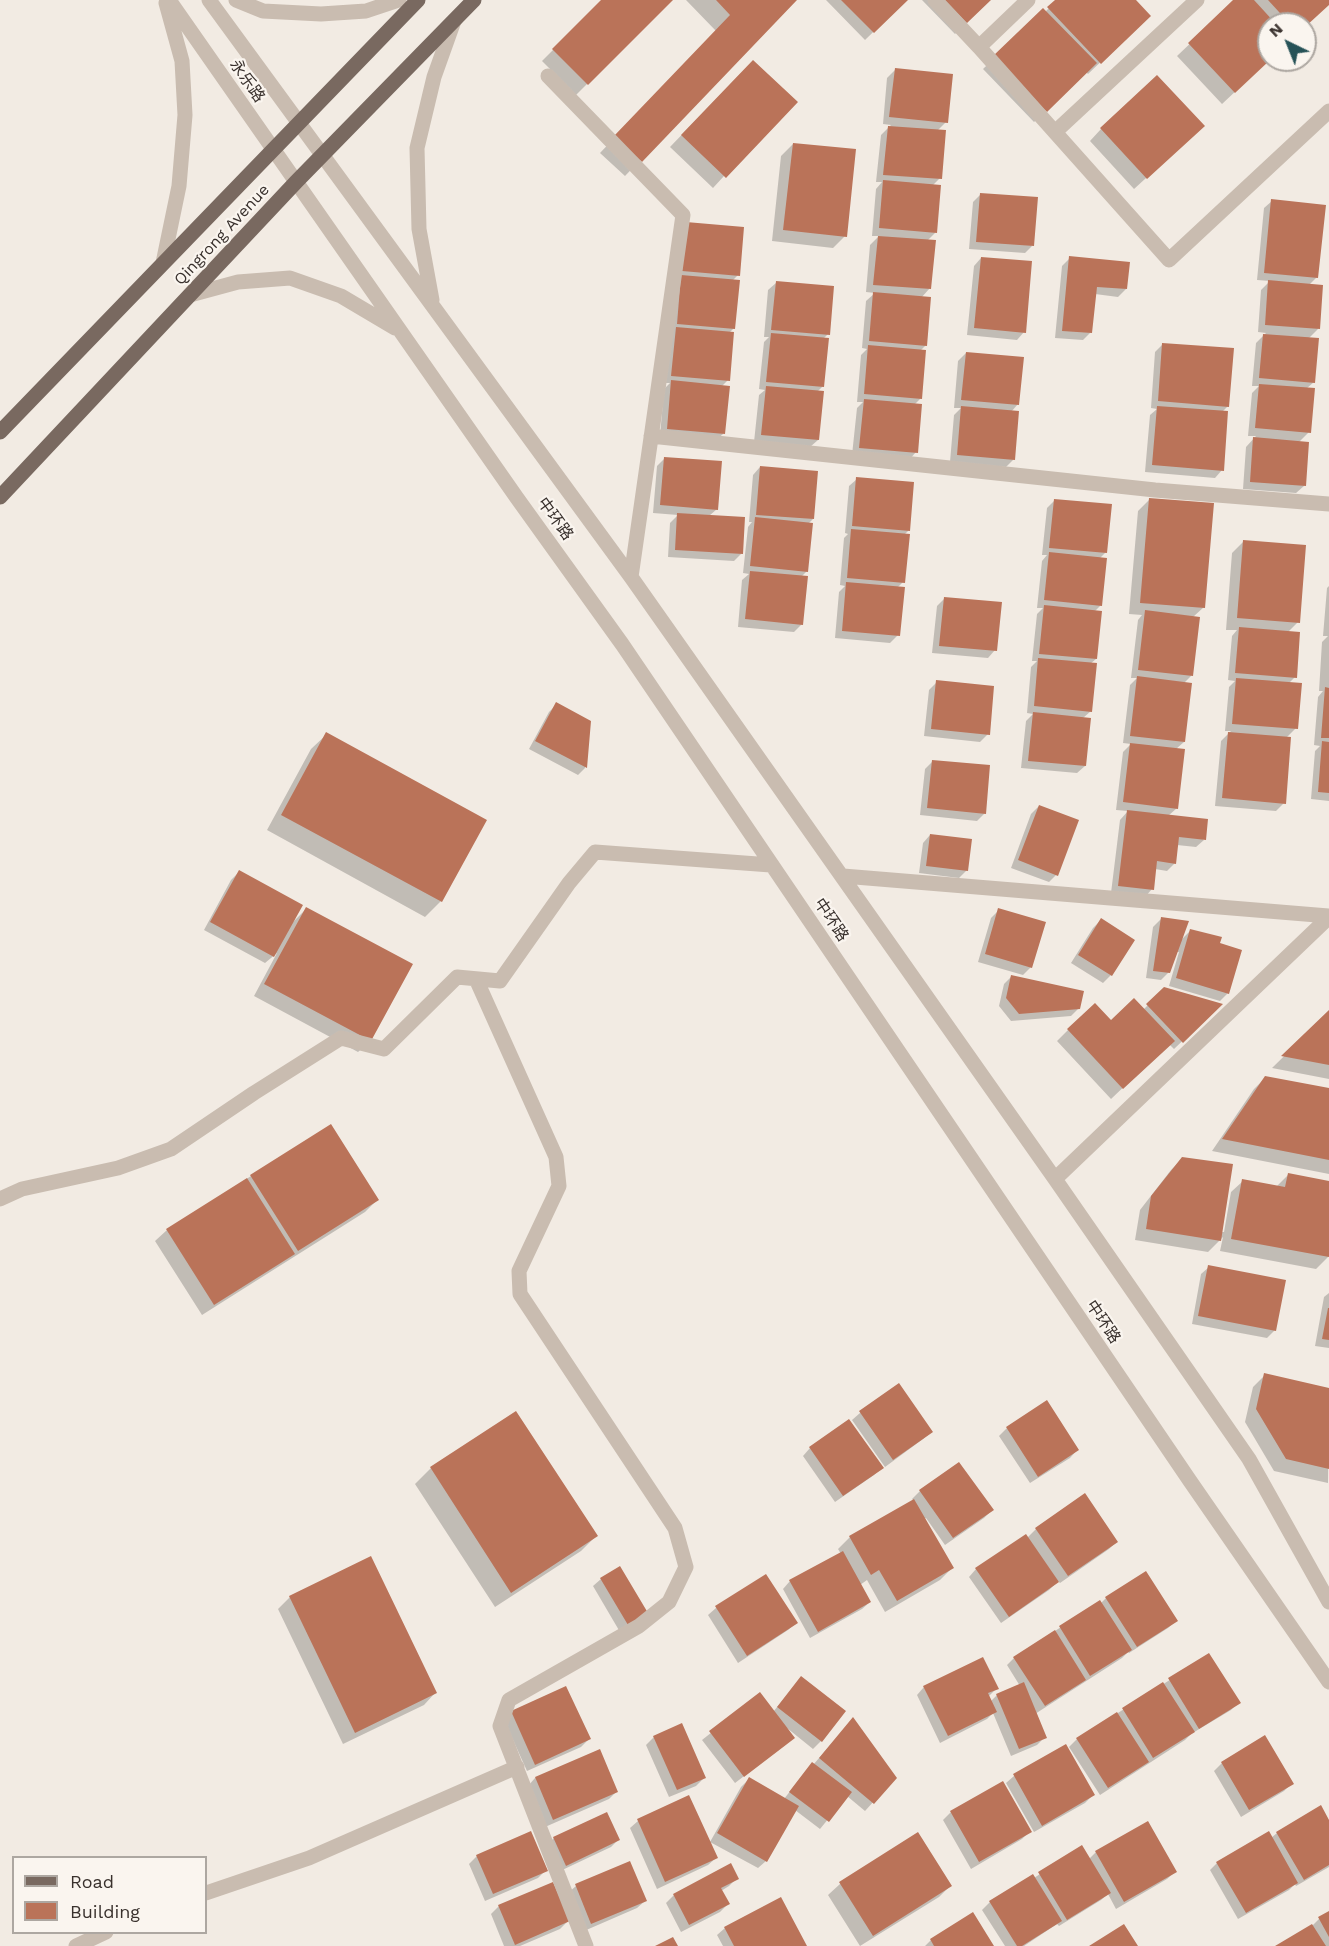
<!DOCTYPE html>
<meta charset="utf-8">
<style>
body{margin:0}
#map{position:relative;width:1329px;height:1946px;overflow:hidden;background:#f2ebe3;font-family:"Work Sans",sans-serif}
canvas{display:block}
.legend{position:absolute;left:12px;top:1856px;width:195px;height:78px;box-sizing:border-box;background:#faf5ef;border:2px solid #ada7a1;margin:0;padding:8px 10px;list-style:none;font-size:18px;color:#39312d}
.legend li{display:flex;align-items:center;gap:12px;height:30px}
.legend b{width:30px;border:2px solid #ada7a1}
.north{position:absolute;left:1257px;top:12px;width:60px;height:60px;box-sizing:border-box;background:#faf5ef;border:2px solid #ada7a1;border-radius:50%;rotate:317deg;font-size:16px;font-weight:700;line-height:24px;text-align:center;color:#39312d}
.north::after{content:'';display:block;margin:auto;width:21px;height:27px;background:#265257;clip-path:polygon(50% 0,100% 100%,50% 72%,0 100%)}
</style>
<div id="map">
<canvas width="1329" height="1946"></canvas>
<ul class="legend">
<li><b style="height:8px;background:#796960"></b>Road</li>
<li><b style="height:16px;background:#ba7359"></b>Building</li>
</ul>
<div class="north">N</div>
</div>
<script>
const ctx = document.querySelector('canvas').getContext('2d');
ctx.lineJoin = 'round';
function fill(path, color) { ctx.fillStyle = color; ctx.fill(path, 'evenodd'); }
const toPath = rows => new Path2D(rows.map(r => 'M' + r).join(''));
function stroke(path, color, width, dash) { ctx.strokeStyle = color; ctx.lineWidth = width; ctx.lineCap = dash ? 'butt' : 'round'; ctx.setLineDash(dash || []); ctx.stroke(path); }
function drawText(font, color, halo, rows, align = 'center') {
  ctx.font = font + ' "Work Sans","Noto Sans SC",sans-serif'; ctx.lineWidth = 4.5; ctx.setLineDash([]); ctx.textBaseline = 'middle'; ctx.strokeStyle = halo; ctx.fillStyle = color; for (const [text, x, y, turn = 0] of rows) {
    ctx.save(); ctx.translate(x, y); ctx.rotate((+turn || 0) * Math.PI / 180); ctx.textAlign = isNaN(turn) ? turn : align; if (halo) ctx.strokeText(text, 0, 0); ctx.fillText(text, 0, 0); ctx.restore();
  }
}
fill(toPath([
 [603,0,671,0,576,95,542,61],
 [686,0,795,0,625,176,600,153,716,31],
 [826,0,906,0,865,40],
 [922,0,990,0,955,34],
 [1057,0,1134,0,1149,16,1088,74,1086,72,1034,122,983,69,1043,10,1045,12],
 [1236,0,1329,0,1329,4,1305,26,1305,24,1269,24,1269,60,1222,104,1177,56],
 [895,70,946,122,937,131,940,178,933,185,935,233,927,241,930,288,921,298,926,345,920,351,921,398,914,405,916,452,909,460,852,455,857,408,863,402,857,402,861,355,867,349,862,348,866,301,875,293,866,292,870,245,879,236,872,236,876,189,882,182,876,182,881,135,891,125,883,124,887,78],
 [741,73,724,176,713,188,670,147],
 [1101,129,1191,137,1134,189,1090,141],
 [793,144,845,236,833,248,772,241,781,156],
 [981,194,1032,246,1025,253,969,249,973,202],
 [1272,201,1317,277,1309,285,1318,329,1308,339,1314,382,1306,389,1309,432,1299,442,1304,486,1296,493,1243,489,1246,447,1256,436,1248,436,1252,393,1259,386,1252,386,1256,343,1266,333,1258,332,1261,290,1270,281,1257,280,1264,208],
 [679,232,738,275,732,281,734,328,729,333,728,380,722,386,723,434,715,441,660,436,664,389,670,383,664,383],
 [981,258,1024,332,1017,340,967,335,974,266],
 [1070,258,1126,289,1118,297,1095,294,1091,332,1083,340,1055,338,1062,266],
 [776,283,828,334,823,339,823,386,817,392,818,440,810,447,754,442,759,395,765,390,759,389,764,342,769,337,764,337,768,290],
 [1163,344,1228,406,1222,412,1222,470,1215,478,1145,472,1150,415,1157,409,1151,408,1155,352],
 [966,353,1018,404,1011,412,1014,459,1006,467,950,462,954,415,961,408,954,408,958,361],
 [665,458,717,509,709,516,742,553,734,561,668,557,670,523,678,515,653,513,657,466],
 [760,467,813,519,808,524,807,571,801,577,802,624,794,632,738,627,742,580,749,574,743,573,748,527,752,522,749,522,753,475],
 [857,479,909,530,904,535,903,582,897,588,898,635,890,643,835,638,839,592,845,586,840,585,844,538,848,534,845,533,849,486],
 [1150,499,1204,607,1193,617,1191,676,1184,683,1184,742,1176,749,1177,808,1168,816,1204,840,1196,847,1177,845,1175,863,1167,871,1155,869,1152,889,1145,897,1111,893,1120,820,1128,811,1116,810,1123,752,1131,744,1123,743,1130,685,1137,678,1131,678,1138,620,1142,615,1129,614,1138,511],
 [1055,500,1106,552,1100,558,1101,605,1095,611,1096,659,1090,664,1091,711,1083,718,1085,766,1077,773,1021,768,1026,721,1033,714,1027,713,1031,667,1037,661,1032,661,1037,614,1043,608,1037,608,1042,561,1047,555,1042,555,1047,508],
 [1244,541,1298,622,1288,632,1295,677,1289,683,1296,728,1286,738,1284,803,1276,811,1215,806,1221,741,1231,731,1225,731,1229,687,1235,681,1228,680,1232,636,1237,630,1226,630,1232,553],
 [1329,586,1329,801,1311,799,1315,751,1320,746,1314,745,1318,697,1323,691,1319,691,1322,642,1328,636,1323,636,1327,588],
 [945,598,995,650,988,658,932,653,937,606],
 [937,682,988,734,980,742,924,736,929,690],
 [557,704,590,722,585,768,578,775,529,749,549,712],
 [327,734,485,820,441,901,425,917,267,830,311,749],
 [933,761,985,813,977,821,920,815,925,769],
 [1039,806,1056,875,1049,882,1011,868,1031,814],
 [930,835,967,870,959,878,919,873,923,843],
 [239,872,293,922,306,909,370,1041,358,1052,254,996,277,953,265,963,204,930,231,880],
 [999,910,1031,967,1023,975,978,962,991,918],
 [1161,919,1180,941,1191,930,1219,944,1228,993,1220,1001,1169,986,1179,952,1176,952,1169,972,1161,980,1146,978,1153,927],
 [1101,920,1133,940,1111,975,1103,983,1071,963,1093,928],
 [1012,976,1079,1008,1071,1016,1011,1021,999,1006,1004,984],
 [1164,989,1220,1005,1174,1049,1169,1044,1111,1099,1057,1041,1068,1030,1111,1022,1143,1010],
 [1329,1012,1329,1079,1272,1068],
 [1266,1077,1329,1090,1329,1174,1212,1151,1254,1089],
 [1183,1158,1221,1232,1224,1232,1231,1192,1243,1181,1276,1187,1288,1175,1329,1183,1328,1257,1316,1269,1220,1251,1223,1237,1208,1252,1135,1240,1140,1210,1171,1170],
 [251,1176,377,1200,365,1212,202,1315,155,1241,167,1230],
 [1209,1267,1275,1330,1267,1338,1192,1324,1201,1274],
 [1329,1293,1329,1348,1315,1346,1324,1297],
 [1265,1375,1329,1390,1328,1483,1274,1471,1245,1422,1253,1387],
 [899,1385,931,1432,923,1439,885,1467,852,1420,860,1413],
 [1046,1403,1077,1450,1070,1458,1030,1483,999,1436,1007,1428],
 [516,1413,596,1536,581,1551,495,1607,415,1484,431,1468],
 [810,1448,882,1467,874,1475,835,1502,803,1456],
 [920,1491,992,1510,984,1518,945,1545,926,1518,924,1519,952,1568,940,1580,885,1612,867,1580,860,1585,870,1602,862,1609,810,1638,783,1589,790,1581,841,1554,838,1549,850,1537,914,1501,912,1499],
 [1084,1495,1116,1542,1109,1549,1060,1583,1058,1581,1049,1590,1001,1623,969,1577,976,1569,1027,1538,1036,1529],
 [765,1576,796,1623,788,1630,738,1663,708,1615,716,1608],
 [601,1579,647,1613,620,1632,593,1586],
 [290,1597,435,1693,424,1705,343,1744,278,1609],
 [1106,1598,1176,1621,1168,1628,1129,1653,1128,1652,1122,1658,1035,1714,1045,1737,1037,1745,1011,1756,993,1713,987,1719,940,1743,917,1695,924,1687,997,1688,989,1696,990,1702,997,1695,1020,1686,1007,1665,1014,1658,1099,1602,1100,1604],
 [1209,1655,1239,1702,1231,1710,1191,1734,1185,1740,1100,1795,1069,1747,1077,1739],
 [801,1678,821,1741,813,1749,787,1728,785,1745,735,1783,702,1740,760,1694,773,1712],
 [511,1713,589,1739,581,1747,527,1771,504,1720],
 [846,1727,895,1778,865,1811,847,1796,820,1829,795,1810,766,1861,758,1868,710,1842,741,1787,749,1779,784,1799,805,1772,813,1765],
 [654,1737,704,1778,696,1786,669,1797,646,1745],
 [1265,1737,1292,1783,1284,1791,1241,1817,1214,1771,1222,1763],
 [1065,1746,1093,1795,1085,1803,1034,1832,1006,1783,1014,1776],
 [599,1751,616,1792,609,1799,545,1827,528,1786,535,1778],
 [688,1797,716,1858,708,1865,657,1889,630,1828,638,1821],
 [1320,1807,1329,1823,1329,1867,1296,1886,1295,1884,1289,1890,1238,1919,1210,1870,1217,1863,1271,1838,1277,1833],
 [951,1812,1030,1831,1022,1839,971,1869,943,1820],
 [918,1834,950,1886,939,1897,860,1946,828,1895,840,1884],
 [554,1838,618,1840,611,1847,558,1872,546,1846],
 [1081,1847,1089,1859,1096,1852,1175,1872,1167,1879,1116,1909,1108,1894,1101,1900,1059,1926,1057,1924,1024,1946,1005,1946,982,1910,990,1902,1034,1878],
 [477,1856,546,1870,538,1878,485,1901,469,1864],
 [737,1878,729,1886,721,1891,728,1904,720,1912,681,1932,666,1903,674,1895],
 [576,1886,645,1901,637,1908,584,1931,568,1893],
 [499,1906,568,1921,560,1929,520,1946,504,1946,491,1914],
 [1329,1913,1329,1946,1278,1946,1311,1927,1319,1919],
 [973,1914,992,1946,925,1946,931,1940],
 [725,1928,805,1946,723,1946,717,1935]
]), '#0003');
fill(toPath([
 [601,0,673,0,588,85,552,49],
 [716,0,797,0,642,162,614,136,730,15],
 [841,0,908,0,874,33],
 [945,0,991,0,967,23],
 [1055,0,1136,0,1151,16,1101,64,1047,7],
 [1233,0,1254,0,1276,24,1269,24,1269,61,1235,93,1188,43],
 [1268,0,1329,0,1329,5,1305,27,1305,24,1290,24],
 [1043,8,1097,63,1047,112,993,56],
 [753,60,798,102,726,178,681,135],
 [895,68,953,74,948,123,889,117],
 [1157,75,1205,126,1147,179,1100,128],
 [888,126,946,130,942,179,883,175],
 [793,143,856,149,847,237,783,230],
 [883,180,941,185,937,233,879,228],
 [980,193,1038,197,1034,246,976,242],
 [1271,199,1326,205,1318,278,1264,273],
 [686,222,744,227,740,276,682,271],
 [878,236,936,240,931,289,873,285],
 [1069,256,1130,262,1127,289,1097,287,1092,333,1062,331],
 [981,257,1032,261,1026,333,974,328],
 [681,275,740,280,735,329,677,324],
 [1268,280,1323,285,1320,329,1265,325],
 [776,281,834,286,830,335,771,330],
 [873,292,931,297,927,346,869,341],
 [676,327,734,332,730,381,671,376],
 [771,333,829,338,824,387,766,382],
 [1263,334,1319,338,1315,383,1259,378],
 [1162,343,1234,348,1229,407,1158,401],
 [868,345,926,350,922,399,864,394],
 [966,352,1024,357,1019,405,961,400],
 [671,380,730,386,725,434,667,429],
 [1259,384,1315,388,1311,433,1255,428],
 [766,386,824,391,819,440,761,435],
 [864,399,922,404,918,453,859,448],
 [961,406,1019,411,1015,460,957,455],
 [1157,406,1228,411,1224,471,1152,465],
 [1253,437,1309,442,1306,486,1250,482],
 [664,457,722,461,718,510,660,505],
 [760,466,818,471,814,519,756,515],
 [856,477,914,482,910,531,852,526],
 [1149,498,1214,503,1205,608,1140,603],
 [1054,499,1112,504,1107,553,1049,548],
 [677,513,745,517,743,554,675,550],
 [755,517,813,523,808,572,750,566],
 [851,529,910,534,905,583,847,578],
 [1243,540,1306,545,1300,623,1237,618],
 [1049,552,1107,558,1102,606,1044,600],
 [750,571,808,576,803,625,745,619],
 [846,582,905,587,900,636,842,631],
 [944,597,1002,602,997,651,939,646],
 [1044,605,1102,611,1097,659,1039,654],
 [1145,610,1200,617,1193,676,1138,670],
 [1239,627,1300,632,1297,678,1235,673],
 [1038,658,1097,663,1092,712,1034,706],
 [1137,676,1192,683,1185,742,1130,736],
 [1236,678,1302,683,1298,729,1232,724],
 [936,680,994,686,990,735,931,729],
 [1325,687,1329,688,1329,738,1321,738],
 [556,702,591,721,587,768,535,741],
 [1033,712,1091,718,1086,766,1028,761],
 [326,732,487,820,442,902,281,815],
 [1228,732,1291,737,1286,804,1222,798],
 [1322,741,1329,742,1329,793,1318,792],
 [1130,743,1185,749,1178,809,1123,802],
 [932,760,990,765,986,814,927,808],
 [1039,805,1079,820,1058,876,1018,860],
 [1127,810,1208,819,1206,840,1179,837,1176,864,1157,861,1154,890,1118,886],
 [930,834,972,839,968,871,926,866],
 [239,870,303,905,274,957,210,922],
 [306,907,413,964,371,1041,264,984],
 [998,908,1046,922,1032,968,985,954],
 [1161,917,1189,921,1170,973,1153,971],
 [1101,918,1135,940,1112,976,1078,955],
 [1190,929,1222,937,1220,943,1242,950,1229,994,1176,978],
 [1011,975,1084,991,1080,1009,1019,1014,1006,998],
 [1164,987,1223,1004,1183,1043,1146,1004],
 [1134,998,1175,1041,1123,1089,1067,1029,1095,1003,1111,1020],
 [1329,1010,1329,1065,1281,1056],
 [1265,1076,1329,1088,1329,1160,1222,1139],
 [331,1124,379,1200,298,1251,250,1175],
 [1182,1157,1233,1164,1221,1241,1146,1229,1151,1196],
 [1288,1173,1329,1181,1329,1257,1231,1239,1242,1179,1285,1187],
 [247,1178,295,1254,214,1305,166,1229],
 [1208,1265,1286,1280,1276,1331,1198,1316],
 [1328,1308,1329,1308,1329,1340,1322,1339],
 [1264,1373,1329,1388,1329,1469,1286,1459,1256,1409],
 [899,1383,933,1432,893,1460,859,1411],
 [1047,1400,1079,1450,1038,1477,1006,1427],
 [516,1411,598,1536,511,1593,430,1467],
 [849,1419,884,1468,843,1496,809,1447],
 [959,1462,994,1510,953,1538,919,1490],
 [1085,1493,1118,1542,1068,1576,1035,1528],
 [914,1499,954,1568,897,1601,879,1570,871,1575,849,1536],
 [1026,1534,1059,1582,1009,1617,975,1568],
 [843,1551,871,1602,818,1632,789,1580],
 [371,1556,437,1693,355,1733,289,1596],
 [620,1566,648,1613,628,1625,600,1578],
 [1146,1571,1178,1621,1137,1647,1105,1597],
 [766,1574,798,1623,747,1656,715,1606],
 [1100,1600,1132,1650,1090,1676,1059,1626],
 [1055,1630,1086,1680,1045,1706,1013,1657],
 [1209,1653,1241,1703,1199,1729,1168,1678],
 [983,1657,999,1689,988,1693,997,1712,948,1736,923,1686],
 [801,1676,846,1711,822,1742,777,1707],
 [1024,1682,1047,1738,1019,1749,996,1694],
 [1163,1682,1195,1732,1153,1758,1122,1708],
 [566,1686,591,1739,535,1765,511,1711],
 [760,1692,795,1738,744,1777,709,1731],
 [1117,1712,1149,1762,1108,1788,1076,1738],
 [853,1717,897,1778,874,1804,819,1758],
 [682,1723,706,1778,677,1790,653,1736],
 [1265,1735,1294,1784,1249,1810,1221,1762],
 [1066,1744,1095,1795,1042,1826,1013,1774],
 [600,1749,618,1792,553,1820,535,1777],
 [812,1762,852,1792,829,1822,789,1792],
 [749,1777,799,1806,767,1862,717,1833],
 [1003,1781,1032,1832,979,1862,950,1811],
 [689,1795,718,1858,665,1882,637,1819],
 [1321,1805,1329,1820,1329,1865,1304,1880,1276,1832],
 [607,1812,620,1840,566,1866,553,1837],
 [1148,1821,1177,1872,1124,1902,1095,1851],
 [531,1831,548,1871,493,1894,476,1855],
 [1269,1831,1298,1883,1246,1913,1216,1862],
 [918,1832,952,1886,873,1936,839,1882],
 [1082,1845,1111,1893,1067,1920,1038,1872],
 [630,1861,647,1901,591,1924,575,1884],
 [731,1863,739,1879,721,1888,730,1904,689,1925,673,1894],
 [1033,1874,1062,1921,1022,1946,1017,1946,989,1901],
 [553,1882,570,1921,515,1945,498,1905],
 [781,1897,807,1946,734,1946,724,1927],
 [1329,1911,1329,1937,1318,1917],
 [973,1912,994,1946,934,1946,930,1939],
 [1124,1924,1138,1946,1089,1946],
 [1312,1924,1326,1946,1275,1946],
 [673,1937,678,1946,655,1946]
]), '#ba7359');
stroke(toPath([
 [169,0,517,498,622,644,1190,1481,1329,1682],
 [209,0,631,577,1055,1179,1249,1459,1329,1602],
 [236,0,263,11,321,14,366,11,399,0],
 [935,0,979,47,1169,260,1329,111],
 [979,47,1028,0],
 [548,76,683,215,631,577],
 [1055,132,1197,0],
 [163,263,179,186,185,115,182,61,166,3],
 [190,295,238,282,290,278,341,296,395,328],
 [432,300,419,229,417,148,434,77,454,21],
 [651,436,1155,490,1329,504],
 [843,876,1329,916],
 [476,979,556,1157,559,1186,519,1271,520,1294,675,1528,686,1567,669,1602,639,1626,509,1700,500,1726,586,1946],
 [1055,1179,1329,917],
 [0,1199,22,1189,118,1168,171,1149,254,1093,341,1038,384,1049,457,977,500,981,569,883,595,852,771,865],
 [206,1893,309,1858,517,1767],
 [76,1946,106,1932]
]), '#c9bcb0', 15);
stroke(toPath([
 [0,432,418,0],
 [0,497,296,182,474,0]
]), '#796960', 15);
drawText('16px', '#39312d', '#faf5ef', [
 ["永乐路",247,81,55],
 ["Qingrong Avenue",222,235,-47],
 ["中环路",555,519,54],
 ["中环路",831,920,56],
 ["中环路",1103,1322,56]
]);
</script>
